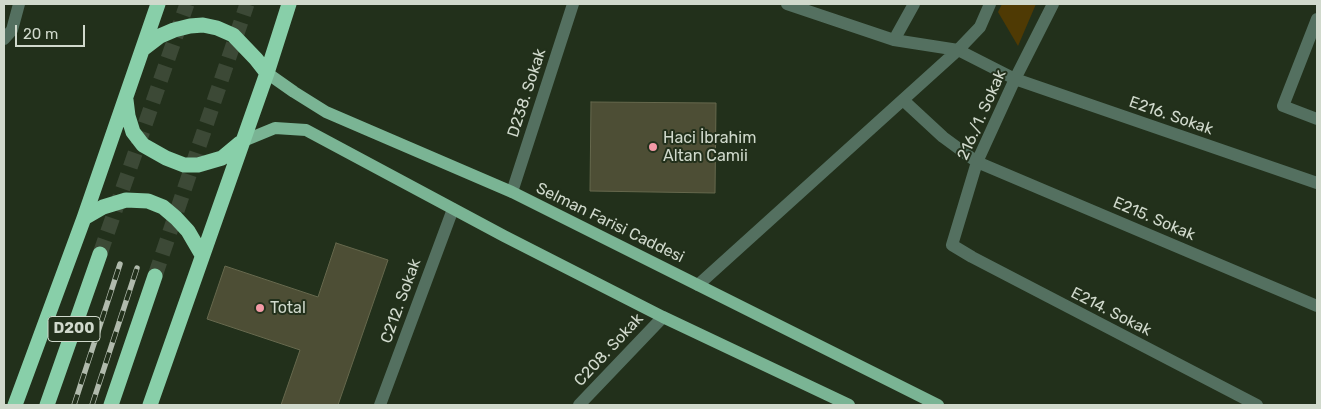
<!DOCTYPE html>
<meta charset="utf-8">
<style>
body{margin:0}
#map{position:relative;width:1321px;height:409px;overflow:hidden;background:#22301b;font-family:Rubik,sans-serif}
canvas{display:block}
.frame{position:absolute;inset:0;border:5px solid #d0d9cc;pointer-events:none}
.scale{position:absolute;left:15px;top:25px;width:70px;height:22px;box-sizing:border-box;border:2px solid #d0d9cc;border-top:0;padding-left:6px;font-size:15px;line-height:18px;white-space:nowrap;color:#d0d9cc;-webkit-text-stroke:4px #22301b;paint-order:stroke}
</style>
<div id="map">
<canvas width="1321" height="409"></canvas>
<div class="frame"></div>
<div class="scale">20 m</div>
</div>
<script>
const ctx = document.querySelector('canvas').getContext('2d');
ctx.lineJoin = 'round';
function fill(path, color) { ctx.fillStyle = color; ctx.fill(path, 'evenodd'); }
const toPath = rows => new Path2D(rows.map(r => 'M' + r).join(''));
function stroke(path, color, width, dash) { ctx.strokeStyle = color; ctx.lineWidth = width; ctx.lineCap = dash ? 'butt' : 'round'; ctx.setLineDash(dash || []); ctx.stroke(path); }
function drawText(font, color, halo, rows, align = 'center') {
  ctx.font = font + ' Rubik,sans-serif'; ctx.lineWidth = 4; ctx.setLineDash([]); ctx.textBaseline = 'middle'; ctx.strokeStyle = halo; ctx.fillStyle = color; for (const [text, x, y, turn = 0] of rows) {
    ctx.save(); ctx.translate(x, y); ctx.rotate((+turn || 0) * Math.PI / 180); ctx.textAlign = isNaN(turn) ? turn : align; if (halo) ctx.strokeText(text, 0, 0); ctx.fillText(text, 0, 0); ctx.restore();
  }
}
fill(toPath([
 [1002,4,1036,4,1018,46,998,12]
]), '#4f3a04');
const building = toPath([
 [591,102,716,103,715,193,590,191,591,102],
 [336,243,388,260,338,405,281,405,300,350,207,319,225,266,318,297,336,243]
]);
fill(building, '#4d4e35');
stroke(building, '#66684d', 1);
stroke(toPath([
 [100,254,187,4],
 [155,276,247,4]
]), '#3c4936', 15, [15, 8]);
stroke(toPath([
 [787,4,894,40,958,50,1015,79,1317,183],
 [1053,4,1015,79,977,162,952,245,972,257,1257,405],
 [1317,19,1283,106,1317,119],
 [4,39,12,30,19,4],
 [894,40,914,4],
 [903,100,943,137,977,162,1317,306],
 [512,192,573,4],
 [698,285,958,50,980,27,990,4],
 [380,405,453,209],
 [579,405,663,317]
]), '#547060', 12);
stroke(toPath([
 [267,73,294,92,326,112,512,192,938,405],
 [241,142,275,128,306,130,504,236,663,317,849,405]
]), '#7ab494', 12);
stroke(toPath([
 [143,49,160,36,174,30,190,26,203,25,217,28,233,35,256,59,267,73],
 [126,100,128,116,133,132,143,145,166,158,184,165,198,165,222,158,240,143],
 [84,218,103,207,126,200,148,201,163,207,176,218,188,231,202,255],
 [15,405,84,218,158,4],
 [47,405,100,254],
 [111,405,155,276],
 [150,405,267,73,289,4]
]), '#88cfa9', 15);
const rail = toPath([
 [74,405,120,264],
 [92,405,137,268]
]);
stroke(rail, '#b0baac', 5.5);
stroke(rail, '#22301b', 4, [11]);
for (const [x, y, r, color] of [
 [653,147,5,"#f49aa6"],
 [260,308,5,"#f49aa6"]
]) { const dot = new Path2D(); dot.arc(x, y, r, 0, 2 * Math.PI); ctx.fillStyle = color; ctx.fill(dot); stroke(dot, '#22301b', 2); }
for (const [x, y, w] of [
 [74,329,52]
]) { const box = new Path2D(); box.roundRect(x - w / 2, y - 12.5, w, 25, 4); ctx.fillStyle = '#22301b'; ctx.fill(box); stroke(box, '#d0d9cc', 1); }
drawText('bold 15px', '#d0d9cc', null, [
 ["D200",74,329]
]);
drawText('16px', '#d0d9cc', '#22301b', [
 ["D238. Sokak",527,93,-72],
 ["216./1. Sokak",982,115,-66],
 ["E216. Sokak",1171,116,19],
 ["E215. Sokak",1154,219,23],
 ["Selman Farisi Caddesi",610,223,26],
 ["C212. Sokak",401,301,-70],
 ["E214. Sokak",1111,312,27],
 ["C208. Sokak",609,350,-47]
]);
drawText('16px', '#d0d9cc', '#22301b', [
 ["Haci İbrahim",663,138],
 ["Altan Camii",663,156],
 ["Total",270,308]
], 'left');
</script>
